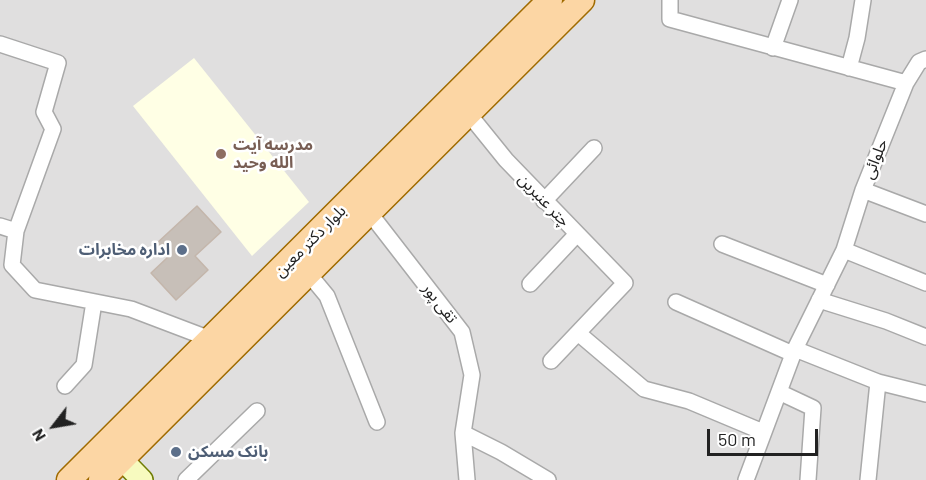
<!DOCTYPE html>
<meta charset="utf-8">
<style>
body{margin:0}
#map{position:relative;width:926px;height:480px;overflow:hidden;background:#f2efe9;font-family:Barlow,sans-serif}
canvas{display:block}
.north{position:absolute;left:24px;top:396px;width:60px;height:60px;-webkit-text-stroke:4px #fff;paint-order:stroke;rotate:239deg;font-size:16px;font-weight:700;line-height:24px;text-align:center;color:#222}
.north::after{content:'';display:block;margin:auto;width:21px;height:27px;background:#222;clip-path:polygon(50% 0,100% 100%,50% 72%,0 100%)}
.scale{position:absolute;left:707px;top:429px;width:111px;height:27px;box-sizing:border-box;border:3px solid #222;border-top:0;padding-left:8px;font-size:18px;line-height:21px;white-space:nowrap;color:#222;-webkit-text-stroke:4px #fff;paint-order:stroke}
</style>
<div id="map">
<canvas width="926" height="480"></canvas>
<div class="north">N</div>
<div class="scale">50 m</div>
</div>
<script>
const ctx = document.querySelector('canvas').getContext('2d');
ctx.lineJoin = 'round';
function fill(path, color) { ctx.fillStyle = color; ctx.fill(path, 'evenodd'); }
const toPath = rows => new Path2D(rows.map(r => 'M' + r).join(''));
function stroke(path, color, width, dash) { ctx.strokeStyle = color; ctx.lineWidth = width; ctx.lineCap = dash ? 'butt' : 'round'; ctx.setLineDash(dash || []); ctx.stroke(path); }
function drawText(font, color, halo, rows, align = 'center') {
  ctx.font = font + ' Barlow,"Noto Sans Arabic",sans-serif'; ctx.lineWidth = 5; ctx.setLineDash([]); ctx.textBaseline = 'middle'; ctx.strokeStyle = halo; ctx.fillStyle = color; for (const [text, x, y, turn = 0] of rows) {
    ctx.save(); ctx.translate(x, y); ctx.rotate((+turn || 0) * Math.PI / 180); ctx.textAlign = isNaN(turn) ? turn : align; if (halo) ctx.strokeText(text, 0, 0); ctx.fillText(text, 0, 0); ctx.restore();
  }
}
fill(toPath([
 [0,0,926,0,926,480,0,480]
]), '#e0dfdf');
fill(toPath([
 [194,58,309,202,252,256,133,106]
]), '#ffffe5');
const building = toPath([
 [197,206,221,232,195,256,208,270,176,300,151,273,168,257,156,244,197,206]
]);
fill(building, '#c7bfb8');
stroke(building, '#c4b6ab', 1.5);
const street = toPath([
 [670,0,670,19,906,83,863,190,844,250,795,349,746,480],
 [0,44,58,63,44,112,53,129,16,231,12,265,35,290,131,309,210,339],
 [773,48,790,0],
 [849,68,857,38,863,0],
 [906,83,919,62,926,59],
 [468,113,506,160,625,283,551,361],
 [863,190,926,214],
 [544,201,594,148],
 [369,212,462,332,472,375,463,433,467,480],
 [0,226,16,231],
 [722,244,827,285],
 [844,250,926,283],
 [308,273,327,296,377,422],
 [530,284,577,234],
 [819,300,886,321,926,337],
 [676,302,793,354],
 [578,333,644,389,689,401,763,432],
 [795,349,878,382,926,394],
 [65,386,84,365,94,302],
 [779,392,813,408,808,480],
 [463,433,501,452,548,480],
 [186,480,257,411],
 [868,480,878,382]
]);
const secondary = toPath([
 [111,448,142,480]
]);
const primary = toPath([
 [69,480,550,0],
 [101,480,582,0]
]);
stroke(street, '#a9a9a9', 18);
stroke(secondary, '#707d05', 24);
stroke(primary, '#a06b00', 27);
stroke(street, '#fff', 15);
stroke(secondary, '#f7fabf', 21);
stroke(primary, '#fcd6a4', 24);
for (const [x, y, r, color] of [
 [221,154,6,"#8d6e63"],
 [182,250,6,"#5c6f8a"],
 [176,452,6,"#5c6f8a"]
]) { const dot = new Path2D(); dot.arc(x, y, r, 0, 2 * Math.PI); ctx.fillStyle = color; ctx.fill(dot); stroke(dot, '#fff', 2); }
drawText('bold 16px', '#785e54', '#fff', [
 ["مدرسه آیت",233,145],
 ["الله وحید",233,163]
], 'left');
drawText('16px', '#222', '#fff', [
 ["حلوائی",875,159,-68],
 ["چتر عنبرین",544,200,46],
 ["بلوار دکتر معین",310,241,-45],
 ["تقی پور",440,303,52]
]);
drawText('bold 16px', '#4e5e75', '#fff', [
 ["اداره مخابرات",170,250],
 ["بانک مسکن",188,452,"left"]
], 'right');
</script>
